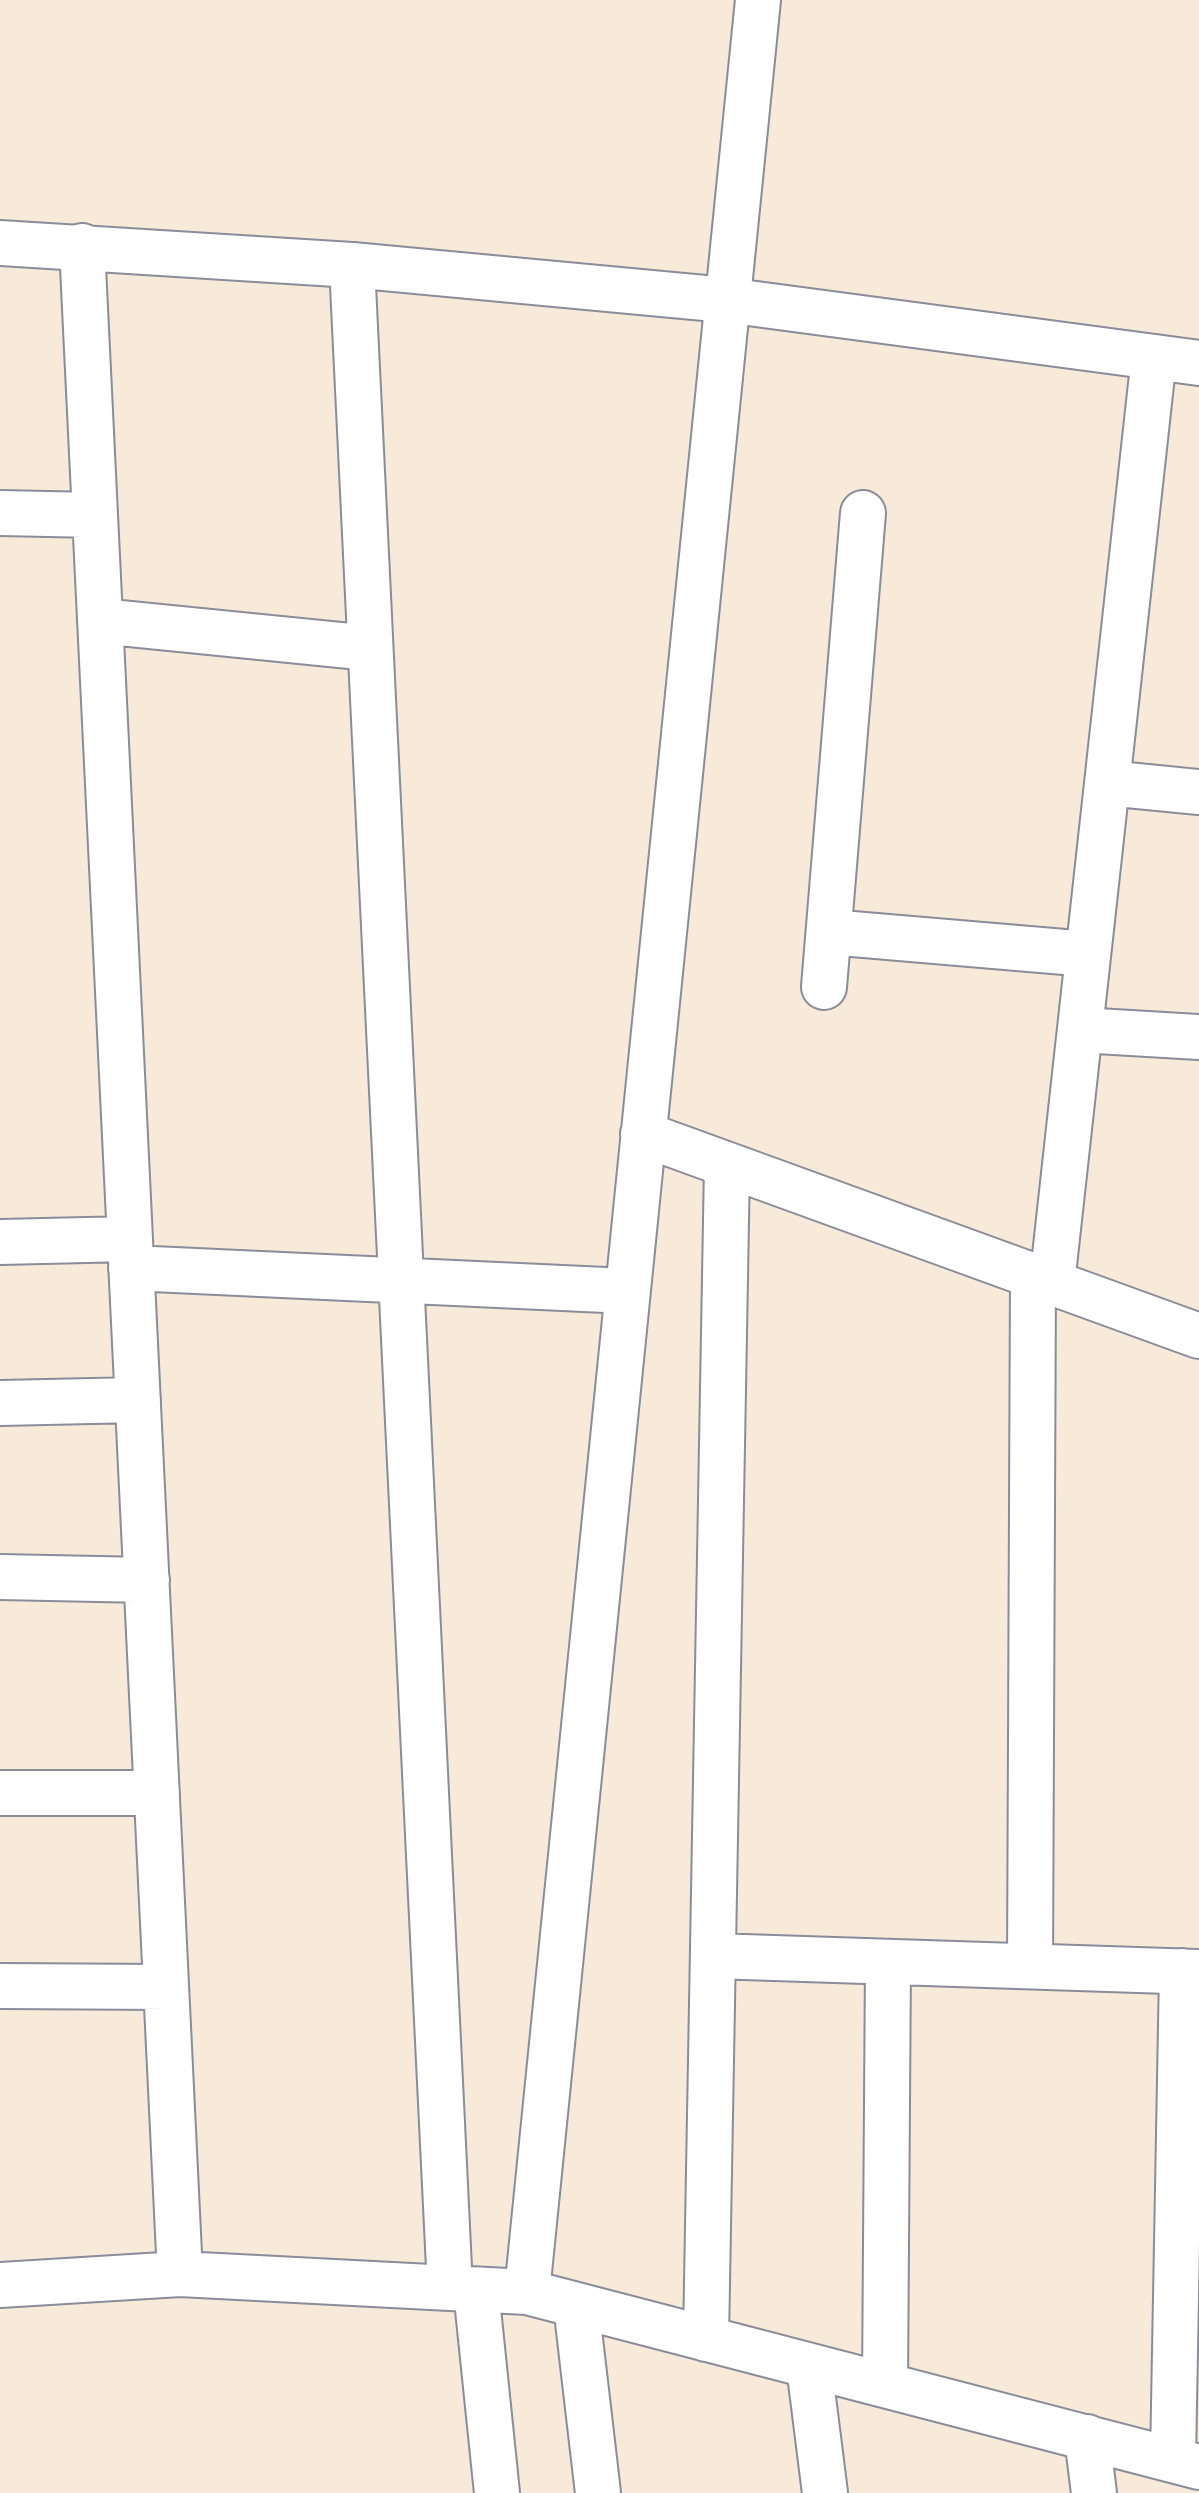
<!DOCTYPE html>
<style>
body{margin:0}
canvas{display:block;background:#f7ead8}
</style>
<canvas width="1199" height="2493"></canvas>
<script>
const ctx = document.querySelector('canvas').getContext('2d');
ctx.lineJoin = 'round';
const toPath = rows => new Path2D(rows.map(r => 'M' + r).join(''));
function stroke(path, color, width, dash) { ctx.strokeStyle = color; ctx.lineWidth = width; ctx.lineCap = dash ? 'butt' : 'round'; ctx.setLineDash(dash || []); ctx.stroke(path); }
const street = toPath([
 [82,246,180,2274],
 [352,265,450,2288],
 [0,513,95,515],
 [100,621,370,648],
 [1107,783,1199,792],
 [829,932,1088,954],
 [824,987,863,513],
 [1080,1030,1199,1037],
 [643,1134,1199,1336],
 [0,1242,130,1239],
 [131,1268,627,1291],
 [1052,1283,1154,357],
 [0,1403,138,1400],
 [0,1577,147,1580],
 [0,1793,157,1793],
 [713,1956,1199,1972],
 [1030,1966,1033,1276],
 [0,1986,166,1987],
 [0,2285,180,2274,527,2292,1199,2467],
 [476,2290,497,2493],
 [527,2292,758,0],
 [576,2305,598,2493],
 [706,2339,727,1165],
 [809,2366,825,2493],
 [885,2385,888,1962],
 [1087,2437,1094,2493],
 [1173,2460,1182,1971]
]);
const secondary = toPath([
 [0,243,352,265,726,300,1199,363]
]);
stroke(street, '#898c9b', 48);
stroke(secondary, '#898c9b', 48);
stroke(street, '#fff', 44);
stroke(secondary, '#fff', 44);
</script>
